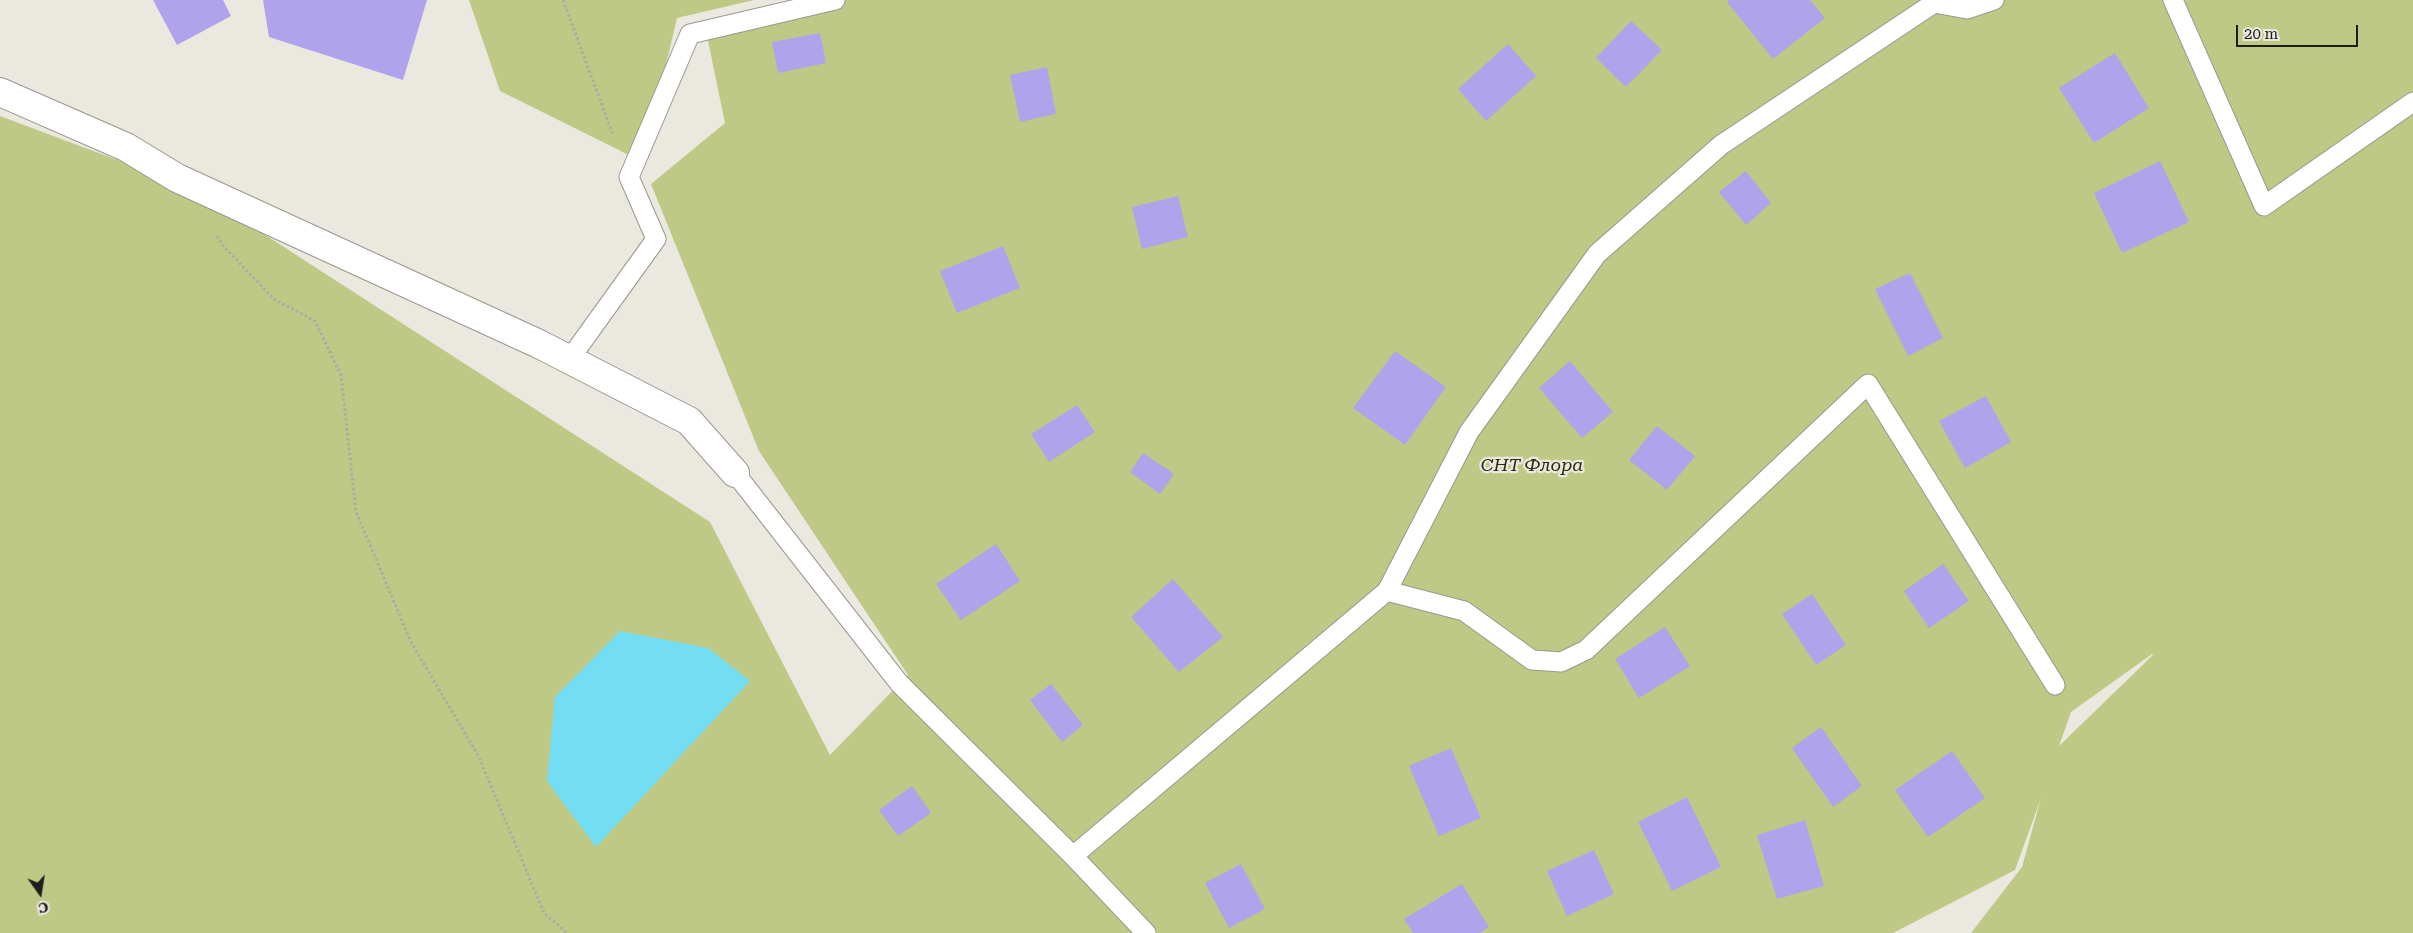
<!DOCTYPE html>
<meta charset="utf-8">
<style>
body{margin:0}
#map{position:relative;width:2413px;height:933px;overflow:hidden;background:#ebe8df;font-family:"Roboto Serif",serif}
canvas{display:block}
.north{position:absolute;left:15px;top:868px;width:50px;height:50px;-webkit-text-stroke:4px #ebe8df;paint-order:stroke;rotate:167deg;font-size:14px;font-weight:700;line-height:20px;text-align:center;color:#1e1d1a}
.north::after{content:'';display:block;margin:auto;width:18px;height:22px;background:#1e1d1a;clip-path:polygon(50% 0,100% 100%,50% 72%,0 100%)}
.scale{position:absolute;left:2236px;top:25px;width:122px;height:22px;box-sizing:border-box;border:2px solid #1e1d1a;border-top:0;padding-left:6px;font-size:15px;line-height:18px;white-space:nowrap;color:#1e1d1a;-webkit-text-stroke:4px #ebe8df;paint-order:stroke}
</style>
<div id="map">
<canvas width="2413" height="933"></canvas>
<div class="north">С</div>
<div class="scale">20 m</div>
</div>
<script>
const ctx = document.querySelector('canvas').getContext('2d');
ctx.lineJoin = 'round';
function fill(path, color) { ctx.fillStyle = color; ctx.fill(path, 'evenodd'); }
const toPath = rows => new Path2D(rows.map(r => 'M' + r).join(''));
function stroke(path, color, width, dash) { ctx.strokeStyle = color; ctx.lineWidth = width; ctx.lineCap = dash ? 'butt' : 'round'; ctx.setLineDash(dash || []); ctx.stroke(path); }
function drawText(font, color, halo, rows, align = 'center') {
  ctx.font = font + ' "Roboto Serif",serif'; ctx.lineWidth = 4.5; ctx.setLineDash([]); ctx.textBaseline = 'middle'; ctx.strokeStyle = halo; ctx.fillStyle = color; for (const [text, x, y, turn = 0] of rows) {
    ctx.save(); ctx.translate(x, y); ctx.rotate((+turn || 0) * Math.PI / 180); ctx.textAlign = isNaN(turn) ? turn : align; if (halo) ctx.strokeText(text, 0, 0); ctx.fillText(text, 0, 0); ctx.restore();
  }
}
fill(toPath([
 [469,0,754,0,677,18,643,162,500,91],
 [824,0,2413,0,2413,933,1971,933,2022,867,2041,798,2015,870,1893,933,0,933,0,116,112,158,177,178,710,522,830,755,908,675,759,451,651,184,725,123,706,31],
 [2152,654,2153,655,2059,746,2071,712]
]), '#bfc986');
fill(toPath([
 [620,631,708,648,750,681,596,847,547,781,555,697]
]), '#73ddf3');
fill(toPath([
 [153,0,223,0,231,16,177,45],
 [263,0,427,0,403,80,269,37],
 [1729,0,1810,0,1825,18,1773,59,1727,2],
 [1631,21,1662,50,1626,87,1596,58],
 [820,33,826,63,778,73,772,42],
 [1508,44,1536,76,1486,121,1458,89],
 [2115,53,2149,108,2094,143,2059,88],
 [1047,67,1056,114,1020,122,1010,75],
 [2160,161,2189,222,2122,253,2094,193],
 [1746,171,1771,203,1746,225,1719,192],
 [1178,196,1188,237,1142,249,1132,207],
 [1003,246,1020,288,957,313,940,271],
 [1910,273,1943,338,1908,356,1875,289],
 [1395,351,1446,387,1405,445,1353,408],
 [1570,361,1613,412,1582,438,1539,388],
 [1986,396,2011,442,1965,468,1939,421],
 [1077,405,1095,432,1049,462,1031,434],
 [1657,426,1695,456,1667,490,1629,460],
 [1143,453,1174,474,1160,494,1130,472],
 [996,544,1020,581,961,620,936,584],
 [1943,564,1969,601,1929,628,1904,591],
 [1173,579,1223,637,1179,672,1131,617],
 [1812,594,1846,645,1816,665,1782,614],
 [1665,627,1690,666,1639,698,1615,659],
 [1051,684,1083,725,1062,742,1030,700],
 [1821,727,1862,786,1833,807,1792,748],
 [1451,748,1481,818,1439,836,1409,766],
 [1952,751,1985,798,1928,837,1895,790],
 [912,786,931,813,898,836,879,810],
 [1687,797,1721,867,1672,891,1638,822],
 [1805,820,1824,886,1777,899,1757,835],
 [1594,850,1614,894,1567,916,1547,871],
 [1241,864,1265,909,1229,928,1205,883],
 [1462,884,1489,927,1480,933,1413,933,1404,919]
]), '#afa3eb');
const lane = toPath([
 [2173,0,2264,206,2413,102],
 [569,360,656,239,629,177,690,34,835,0],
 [735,473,899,683,1073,856,1146,933],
 [1387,591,1464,611,1532,660,1561,662,1586,650,1868,384,2055,685],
 [1073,856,1387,591,1469,432,1597,254,1721,145,1934,3,1967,9,1994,0]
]);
const street = toPath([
 [0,92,126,147,177,178,539,344,689,421,735,473]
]);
stroke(lane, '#9a978f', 21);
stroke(street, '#9a978f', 30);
stroke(toPath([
 [563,0,613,135],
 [217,236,225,248,274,299,315,321,341,375,356,512,411,642,479,757,544,913,567,933]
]), '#adaba4', 3, [2.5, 2.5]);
stroke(lane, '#fff', 19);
stroke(street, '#fff', 28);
drawText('italic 18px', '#282c0a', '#ebe8df', [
 ["СНТ Флора",1532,466]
]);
</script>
